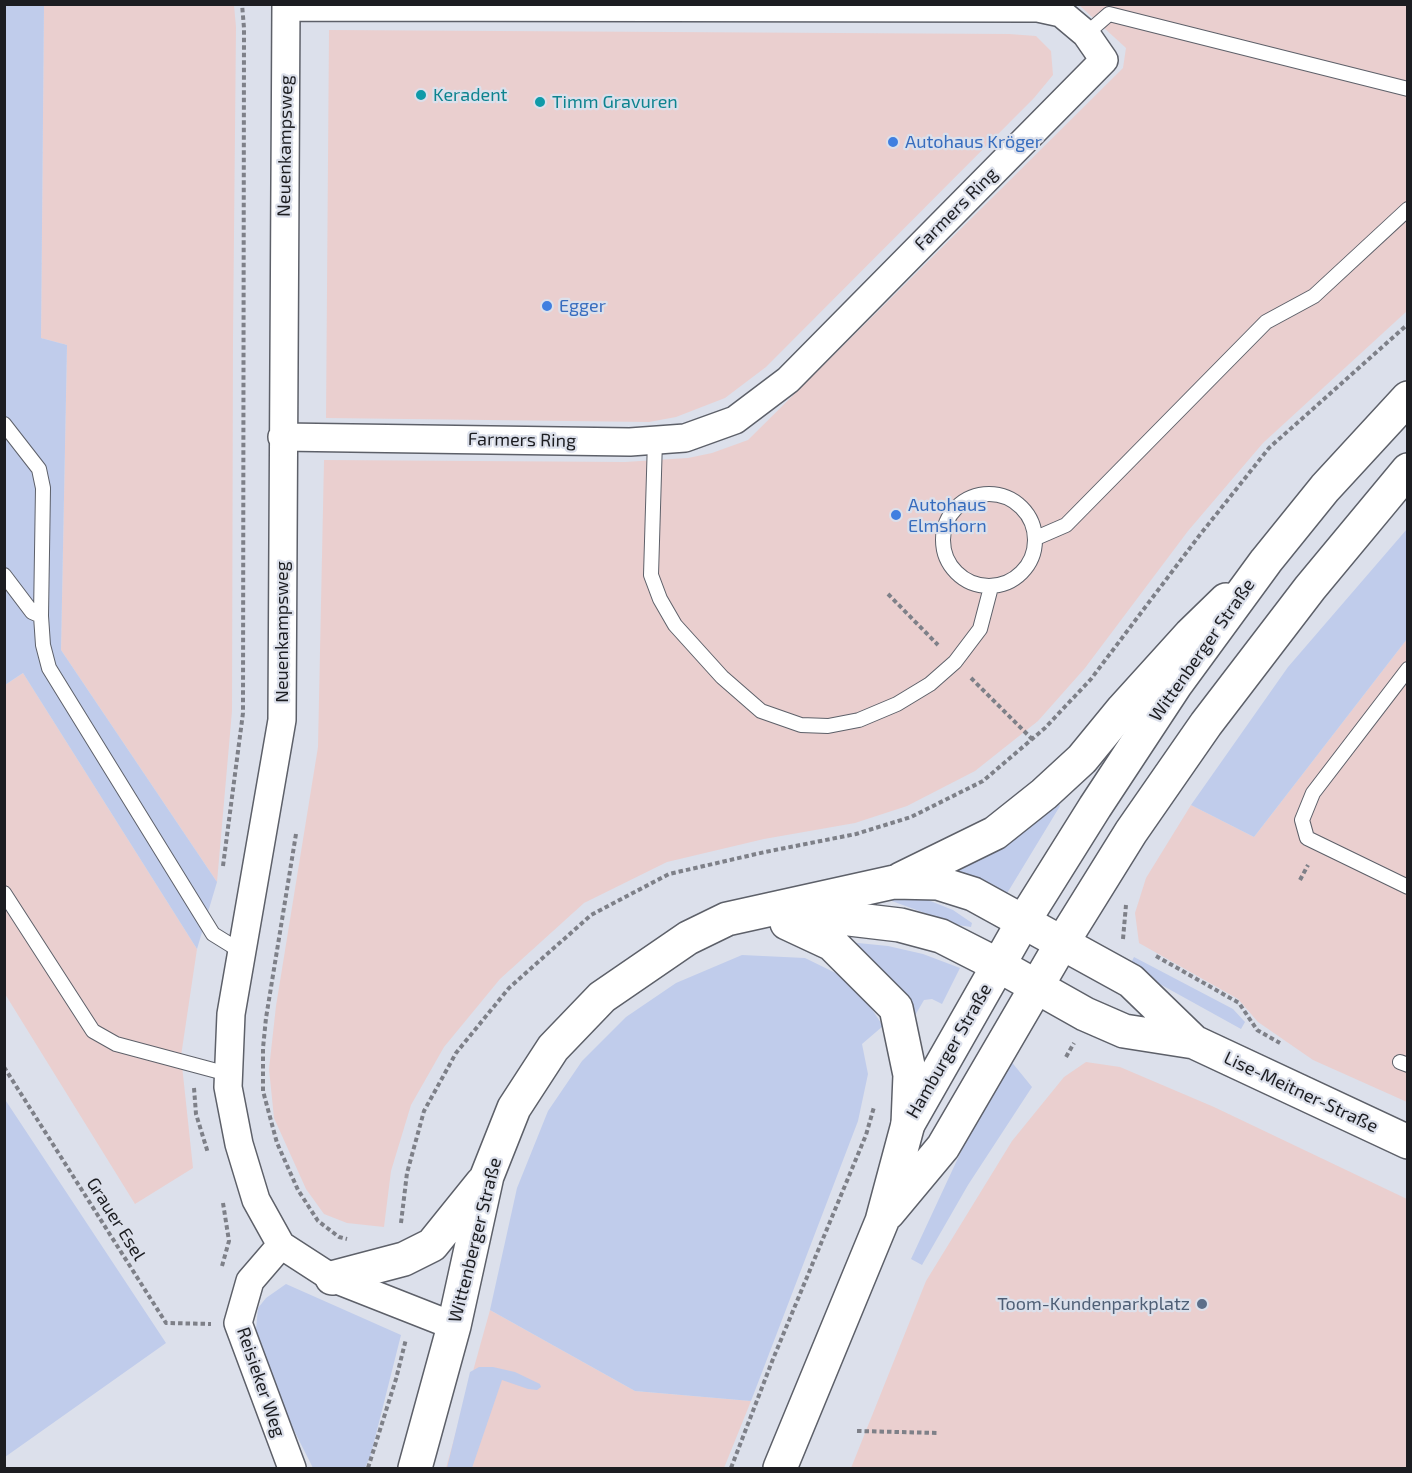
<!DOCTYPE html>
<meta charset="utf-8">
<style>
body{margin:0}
#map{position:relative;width:1412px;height:1473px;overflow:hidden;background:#dce0eb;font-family:"Exo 2",sans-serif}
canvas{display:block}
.frame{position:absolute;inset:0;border:6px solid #1c1d21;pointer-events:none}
</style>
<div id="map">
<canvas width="1412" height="1473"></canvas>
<div class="frame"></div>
</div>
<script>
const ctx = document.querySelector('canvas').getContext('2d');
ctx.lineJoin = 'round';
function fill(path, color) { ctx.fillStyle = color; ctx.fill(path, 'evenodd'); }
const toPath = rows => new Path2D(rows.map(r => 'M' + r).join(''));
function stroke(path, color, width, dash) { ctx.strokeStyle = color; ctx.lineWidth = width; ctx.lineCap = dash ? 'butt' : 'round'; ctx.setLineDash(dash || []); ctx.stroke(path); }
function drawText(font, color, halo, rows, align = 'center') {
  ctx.font = font + ' "Exo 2",sans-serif'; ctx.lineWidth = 4.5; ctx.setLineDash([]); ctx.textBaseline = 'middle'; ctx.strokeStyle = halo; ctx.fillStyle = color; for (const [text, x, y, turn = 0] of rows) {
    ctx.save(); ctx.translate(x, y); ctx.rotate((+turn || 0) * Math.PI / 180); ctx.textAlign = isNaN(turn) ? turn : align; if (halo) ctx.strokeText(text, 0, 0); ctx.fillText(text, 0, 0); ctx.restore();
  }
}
fill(toPath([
 [44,5,234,5,236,27,233,338,232,711,217,882,61,650,67,345,41,338],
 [1079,5,1407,5,1407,311,1263,443,1188,531,1085,668,1038,721,975,771,907,806,855,823,764,839,667,862,584,903,500,979,444,1047,411,1105,391,1171,384,1227,347,1223,324,1214,306,1189,274,1118,269,1069,276,1006,318,747,324,460,625,462,688,458,712,453,748,440,1123,68,1126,48],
 [329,30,1009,34,1036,36,1051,51,1053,75,1034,98,766,367,725,398,676,417,649,422,326,418],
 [1407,639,1407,1102,1313,1060,1258,1022,1238,999,1139,943,1135,913,1146,878,1191,805,1254,837],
 [23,673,197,949,181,1056,193,1168,135,1204,5,994,5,685],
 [1086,1062,1120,1067,1214,1107,1407,1199,1407,1468,851,1468,926,1281,1012,1141,1064,1077],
 [490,1310,635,1391,751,1401,724,1468,446,1468]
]), '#eacfcf');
fill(toPath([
 [5,5,44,5,41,338,67,345,61,650,217,882,197,949,23,673,5,685],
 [1407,529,1407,639,1254,837,1191,805,1288,667],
 [1058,802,1060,806,1003,900,951,870],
 [907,896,928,900,953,910,972,923,971,927,958,925,889,900,889,898],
 [848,942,888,946,923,954,960,968,942,1004,932,999,924,1000,910,1024],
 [742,955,805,958,854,982,883,1026,862,1044,868,1074,858,1121,751,1401,635,1391,490,1310,517,1188,548,1111,582,1061,626,1017,676,983],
 [1134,957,1233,1009,1245,1022,1241,1029,1129,967],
 [1010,1060,1032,1087,968,1185,922,1265,911,1259,985,1100],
 [4,1098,166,1343,5,1457,4,1457],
 [286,1284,401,1335,371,1454,365,1468,313,1468,260,1363,255,1340,258,1308,266,1298],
 [479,1367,493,1367,515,1372,540,1384,541,1387,537,1390,528,1389,502,1380,472,1468,447,1468,470,1372]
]), '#c0cceb');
const lane = toPath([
 [1086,34,1109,14,1408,89],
 [4,424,39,469,43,488,41,616,43,645,49,668,213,934,242,952],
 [655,440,651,575,660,599,675,625,722,677,761,711,801,725,828,726,859,720,897,704,930,684,955,662,980,629,991,587],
 '943 540a46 46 0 1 1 92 0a46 46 0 1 1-92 0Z',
 [1036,538,1066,525,1266,322,1314,296,1408,209],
 [4,575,32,612,41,616],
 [1408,669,1313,793,1302,820,1307,838,1408,887],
 [4,893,93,1031,116,1044,228,1074],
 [1400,1062,1408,1065]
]);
const street = toPath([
 [286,4,282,720,231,1014,228,1087,239,1144,256,1200,281,1245,332,1278,454,1326],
 [282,437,630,442,685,438,735,420,788,380,1104,60,1086,34,1061,13,1038,8,286,7],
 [281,1245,250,1281,238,1323,292,1468]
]);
const secondary = toPath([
 [901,879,995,833,1044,794,1082,759,1123,709,1190,635,1226,600],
 [794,922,841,918,900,925,941,936,998,965,1085,1014,1124,1031,1194,1042,1408,1142],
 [787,923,832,944,896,1008,910,1075,908,1124],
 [332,1278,404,1259,432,1245,482,1183],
 [415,1468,454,1326,487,1176,514,1108,553,1048,602,997,688,938,727,919,894,882,938,883,973,894,1131,981,1194,1042]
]);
const primary = toPath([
 [888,1213,943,1147,1062,943,1131,832,1206,724,1310,588,1408,470],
 [780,1468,882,1221,908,1124,1023,922,1095,807,1176,684,1266,561,1325,488,1408,398]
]);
stroke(lane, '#5d6069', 16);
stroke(street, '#5d6069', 30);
stroke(secondary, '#5d6069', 36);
stroke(primary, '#5d6069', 36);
stroke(toPath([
 [888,594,938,645],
 [971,678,1032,739],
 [296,834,266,1018,263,1048,263,1091,277,1143,298,1190,318,1221,339,1237,347,1239],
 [223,866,243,713,244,28,242,4],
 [1300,880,1308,865],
 [1123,939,1126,905],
 [1156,956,1239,1003,1257,1030,1280,1043],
 [1066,1057,1074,1043],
 [4,1067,166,1323,211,1324],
 [194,1088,196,1114,208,1153],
 [401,1223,407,1173,424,1111,456,1053,509,988,591,915,669,874,765,852,856,834,911,817,983,781,1045,728,1091,679,1199,536,1269,448,1408,324],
 [222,1266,229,1241,223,1203],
 [857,1431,938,1433],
 [368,1468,396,1379,406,1339],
 [731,1468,773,1359,866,1135,874,1107]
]), '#7e8088', 4, [4.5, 3]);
stroke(lane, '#fff', 14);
stroke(street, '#fff', 27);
stroke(secondary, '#fff', 33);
stroke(primary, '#fff', 33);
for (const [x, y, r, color] of [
 [421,95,6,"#0f9aa8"],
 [540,102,6,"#0f9aa8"],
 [893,142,6,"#3f7fe0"],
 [547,306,6,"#3f7fe0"],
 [896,515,6,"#3f7fe0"],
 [1202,1304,6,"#5c6f8a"]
]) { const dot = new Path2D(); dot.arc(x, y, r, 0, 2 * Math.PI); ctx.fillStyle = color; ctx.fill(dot); stroke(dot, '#dce0eb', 2); }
drawText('18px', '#0d838f', '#dce0eb', [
 ["Keradent",433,95],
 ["Timm Gravuren",552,102]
], 'left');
drawText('18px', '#366cbe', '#dce0eb', [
 ["Autohaus Kröger",905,142],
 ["Egger",559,306],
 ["Autohaus",908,505],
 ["Elmshorn",908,526]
], 'left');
drawText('18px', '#1c1d21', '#dce0eb', [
 ["Neuenkampsweg",285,146,-89],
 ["Farmers Ring",956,209,-45],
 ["Farmers Ring",522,440,1],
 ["Neuenkampsweg",282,632,-90],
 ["Wittenberger Straße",1202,650,-55],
 ["Hamburger Straße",949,1051,-60],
 ["Lise-Meitner-Straße",1301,1092,25],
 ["Grauer Esel",116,1219,58],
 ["Wittenberger Straße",475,1240,-76],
 ["Reisieker Weg",261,1382,71]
]);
drawText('18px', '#4e5e75', '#dce0eb', [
 ["Toom-Kundenparkplatz",1190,1304]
], 'right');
</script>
